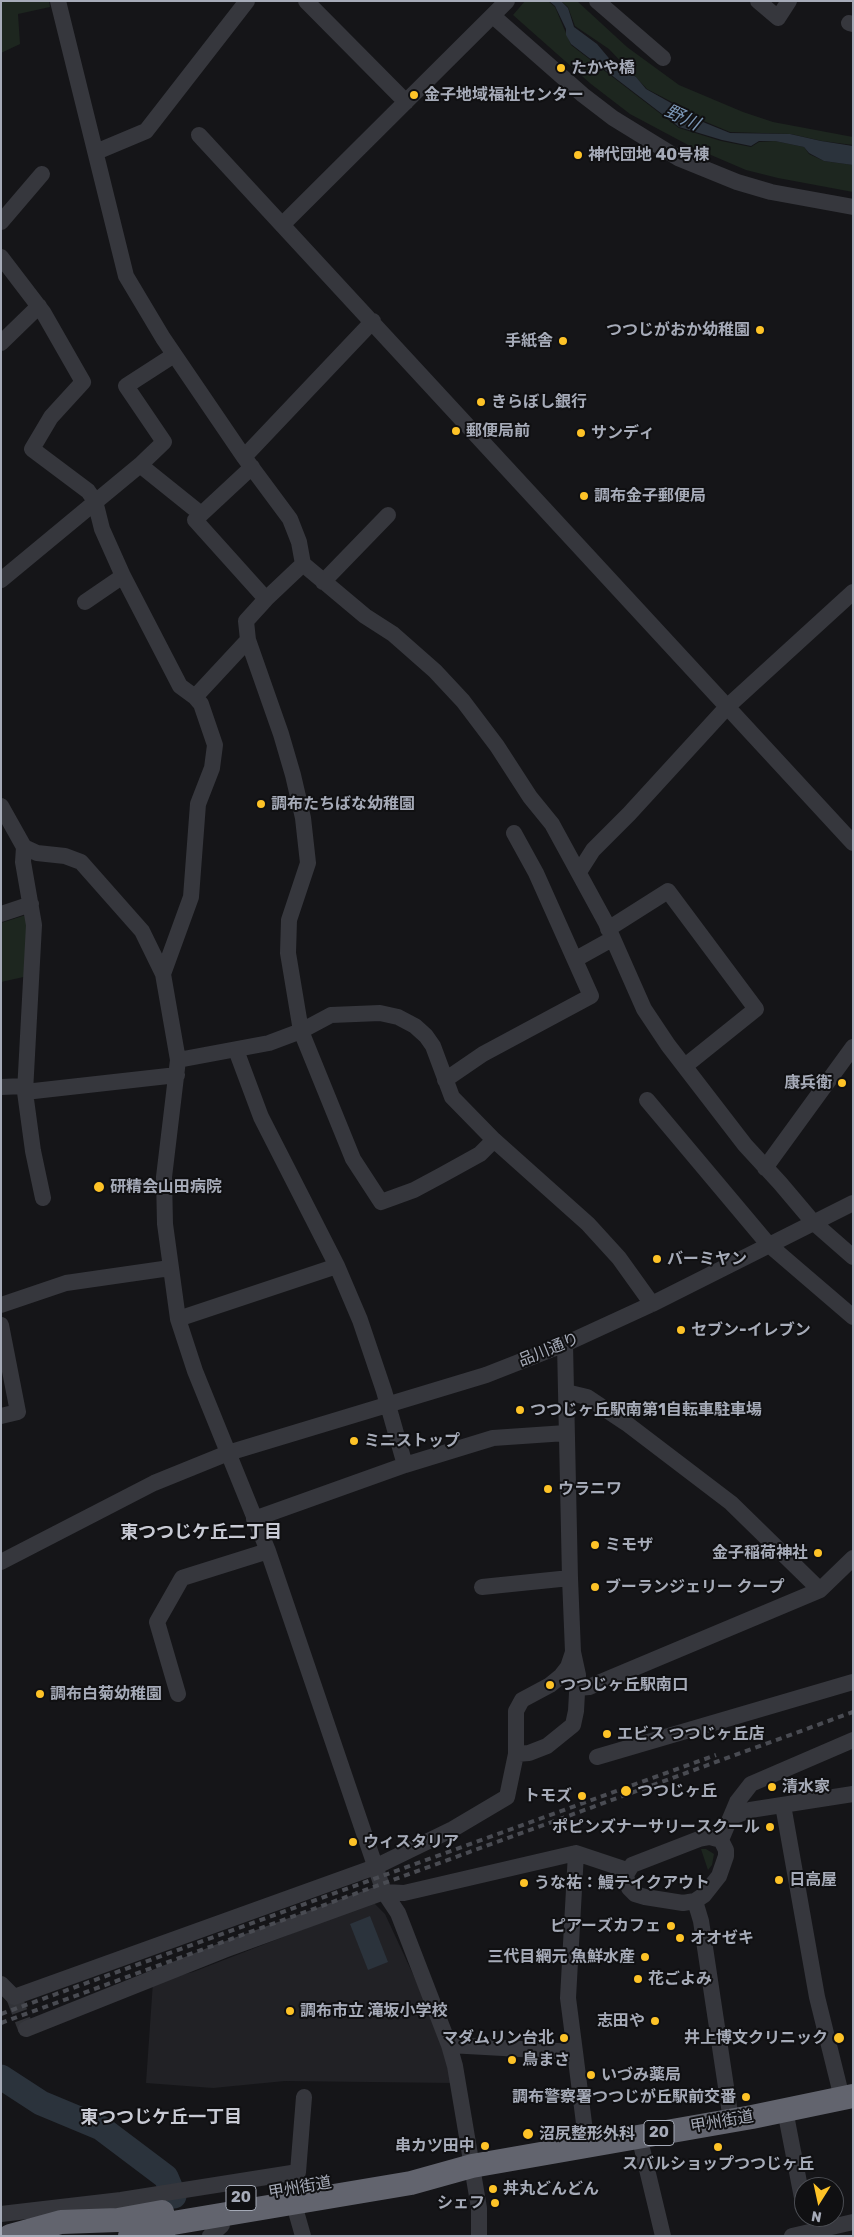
<!DOCTYPE html>
<meta charset="utf-8">
<style>
body{margin:0}
#map{position:relative;width:854px;height:2237px;overflow:hidden;background:#151518;font-family:Rubik,sans-serif}
canvas{display:block}
.frame{position:absolute;inset:0;border:2px solid #a6abb8;pointer-events:none}
.north{position:absolute;left:794px;top:2177px;width:50px;height:50px;box-sizing:border-box;background:#101012;border:1px solid #4c4e54;border-radius:50%;rotate:190deg;font-size:14px;font-weight:700;line-height:20px;text-align:center;color:#a6abb8}
.north::after{content:'';display:block;margin:auto;width:18px;height:22px;background:#fec327;clip-path:polygon(50% 0,100% 100%,50% 72%,0 100%)}
</style>
<div id="map">
<canvas width="854" height="2237"></canvas>
<div class="frame"></div>
<div class="north">N</div>
</div>
<script>
const ctx = document.querySelector('canvas').getContext('2d');
ctx.lineJoin = 'round';
function fill(path, color) { ctx.fillStyle = color; ctx.fill(path, 'evenodd'); }
const toPath = rows => new Path2D(rows.map(r => 'M' + r).join(''));
function stroke(path, color, width, dash) { ctx.strokeStyle = color; ctx.lineWidth = width; ctx.lineCap = dash ? 'butt' : 'round'; ctx.setLineDash(dash || []); ctx.stroke(path); }
function drawText(font, color, halo, rows, align = 'center') {
  ctx.font = font + ' Rubik,"Noto Sans JP",sans-serif'; ctx.lineWidth = 4; ctx.setLineDash([]); ctx.textBaseline = 'middle'; ctx.strokeStyle = halo; ctx.fillStyle = color; for (const [text, x, y, turn = 0] of rows) {
    ctx.save(); ctx.translate(x, y); ctx.rotate((+turn || 0) * Math.PI / 180); ctx.textAlign = isNaN(turn) ? turn : align; if (halo) ctx.strokeText(text, 0, 0); ctx.fillText(text, 0, 0); ctx.restore();
  }
}
fill(toPath([
 [373,1902,385,1914,443,2039,454,2083,285,2081,213,2088,146,2083,153,1982,193,1972]
]), '#212125');
fill(toPath([
 [1,1,49,1,50,7,18,14,20,44,1,53],
 [525,1,548,1,555,7,571,45,679,128,721,141,751,147,759,142,775,141,804,147,809,154,824,161,853,165,853,192,778,178,746,170,690,146,630,114,591,84,513,15],
 [561,1,577,1,627,47,679,85,743,112,773,122,853,137,853,145,822,141,791,134,730,132,699,119,676,114,676,107,672,102,647,89,609,49,575,26,568,7],
 [29,914,28,976,1,982,1,923],
 [701,1849,706,1849,714,1854,712,1865,708,1870]
]), '#1d261f');
fill(toPath([
 [549,1,561,1,568,8,574,27,597,44,613,63,636,77,646,89,671,103,676,107,675,115,698,120,730,133,790,134,821,141,853,146,853,165,824,161,809,153,804,147,775,141,759,141,751,146,722,140,679,127,571,44,566,35,566,29,555,6],
 [370,1916,388,1962,368,1970,350,1924]
]), '#2b333c');
stroke(toPath([
 [1,2077,41,2103,101,2128,166,2177,174,2196]
]), '#2b333c', 25);
stroke(toPath([
 [14,1997,26,2029]
]), '#323338', 16, [16, 8]);
stroke(toPath([
 [58,1,126,276,163,338,244,457,290,519,299,542,303,564,365,616,393,634,435,671,463,701,497,746,530,797,552,824,606,923,644,1009,668,1045,745,1145,780,1183,813,1222,853,1257],
 [306,1,406,102],
 [597,1,663,58],
 [758,1,778,18,789,1],
 [493,16,583,95,613,118,678,158,737,182,771,192,853,207],
 [849,23,853,24],
 [199,135,853,843],
 [96,152,146,131,247,1],
 [1,222,42,174],
 [282,225,507,1],
 [1,257,43,312,83,382,51,417,32,449,88,491,95,501,102,529,123,576,180,686,195,697,201,704,215,745,212,768,198,804,191,897,163,974],
 [1,343,39,306],
 [244,457,373,321],
 [140,465,201,514],
 [252,467,195,520,266,599],
 [303,564,266,599,246,621,248,640,281,734,293,775,303,818,308,863,289,920,288,953,301,1031,353,1159,381,1202,414,1190,442,1175,480,1154,494,1140],
 [1,580,140,465,164,442,126,386,174,355],
 [323,582,388,515],
 [85,602,123,576],
 [195,697,248,640],
 [1,806,24,847,23,862,34,925,25,1092,33,1151,43,1198],
 [24,847,37,853,65,856,81,862,142,931,163,974,178,1060,164,1177,165,1224,178,1319,195,1371,268,1551,384,1892,398,1913,449,2045,455,2066,479,2208,479,2236],
 [579,872,593,850,629,814,727,707,853,592],
 [1,914,31,904],
 [608,929,668,891,756,1009,685,1066],
 [576,959,612,939],
 [236,1050,261,1117,337,1266,360,1320,384,1391,405,1465],
 [178,1060,269,1043,301,1031,331,1015,380,1013,398,1017,415,1026,426,1036,433,1046,452,1097,494,1140,588,1224,619,1258,652,1304],
 [445,1080,483,1054,591,996,536,873,514,833],
 [1,1087,25,1086],
 [25,1092,177,1075],
 [647,1100,768,1244,853,1317],
 [765,1168,853,1047],
 [1,1305,66,1283,170,1268],
 [178,1319,337,1266],
 [1,1325,18,1412,1,1416],
 [566,1392,587,1397,626,1423,731,1503,820,1590],
 [254,1519,405,1465,493,1438,566,1433],
 [1,1562,154,1483,228,1453,486,1375,565,1344,652,1304,853,1203],
 [482,1587,570,1578],
 [578,1688,589,1687,820,1590,853,1558],
 [178,1694,157,1622,182,1578,268,1551],
 [516,1754,529,1753,547,1746,573,1725,576,1711,578,1675,573,1652,570,1578,565,1344],
 [597,1757,853,1682],
 [783,1805,817,1997,842,2098],
 [732,1817,750,1810,853,1794],
 [710,1837,721,1840,726,1850,726,1856,719,1876,704,1895,695,1901,683,1903,645,1897,635,1894,629,1888,626,1875,632,1865,699,1839,710,1837],
 [721,1840,737,1802,751,1784,853,1740],
 [695,1901,701,1921,731,2120],
 [1,1984,14,1997,375,1867,453,1829,507,1797,516,1754,516,1711,522,1700,550,1685,561,1676,568,1667,573,1652],
 [26,2029,224,1950,384,1892,404,1893,576,1853,627,1870],
 [449,2045,575,2052,568,1998,576,1853],
 [575,2052,587,2147],
 [785,2110,804,2208],
 [639,2136,663,2236],
 [1,2214,121,2200,298,2172,304,2097],
 [297,2215,303,2236],
 [210,2236,222,2225,222,2214],
 [792,2236,853,2222]
]), '#36373d', 16);
stroke(toPath([
 [10,2236,61,2222,118,2220,162,2212],
 [130,2236,173,2223,411,2183,472,2166,752,2117,853,2096]
]), '#62646e', 24);
stroke(toPath([
 [1,2014,716,1755],
 [1,2023,853,1712]
]), '#494b52', 4, [6, 5]);
for (const [x, y, r, color] of [
 [561,68,5,"#fec327"],
 [414,95,5,"#fec327"],
 [578,155,5,"#fec327"],
 [760,330,5,"#fec327"],
 [563,341,5,"#fec327"],
 [481,402,5,"#fec327"],
 [456,431,5,"#fec327"],
 [581,433,5,"#fec327"],
 [584,496,5,"#fec327"],
 [261,804,5,"#fec327"],
 [842,1083,5,"#fec327"],
 [99,1187,6,"#fec327"],
 [657,1259,5,"#fec327"],
 [681,1330,5,"#fec327"],
 [520,1410,5,"#fec327"],
 [354,1441,5,"#fec327"],
 [548,1489,5,"#fec327"],
 [595,1545,5,"#fec327"],
 [818,1553,5,"#fec327"],
 [595,1587,5,"#fec327"],
 [550,1685,5,"#fec327"],
 [40,1694,5,"#fec327"],
 [607,1734,5,"#fec327"],
 [772,1787,5,"#fec327"],
 [626,1791,6,"#fec327"],
 [582,1796,5,"#fec327"],
 [770,1827,5,"#fec327"],
 [353,1842,5,"#fec327"],
 [779,1880,5,"#fec327"],
 [524,1883,5,"#fec327"],
 [671,1926,5,"#fec327"],
 [680,1938,5,"#fec327"],
 [645,1957,5,"#fec327"],
 [638,1979,5,"#fec327"],
 [290,2011,5,"#fec327"],
 [655,2021,5,"#fec327"],
 [564,2038,5,"#fec327"],
 [839,2038,6,"#fec327"],
 [512,2060,5,"#fec327"],
 [591,2075,5,"#fec327"],
 [746,2097,5,"#fec327"],
 [528,2134,6,"#fec327"],
 [485,2146,5,"#fec327"],
 [718,2147,5,"#fec327"],
 [493,2189,5,"#fec327"],
 [495,2203,5,"#fec327"]
]) { const dot = new Path2D(); dot.arc(x, y, r, 0, 2 * Math.PI); ctx.fillStyle = color; ctx.fill(dot); stroke(dot, '#101012', 2); }
for (const [x, y, w] of [
 [659,2133,30],
 [241,2198,30]
]) { const box = new Path2D(); box.roundRect(x - w / 2, y - 12.5, w, 25, 4); ctx.fillStyle = '#101012'; ctx.fill(box); stroke(box, '#a6abb8', 1); }
drawText('bold 15px', '#a6abb8', null, [
 ["20",659,2133],
 ["20",241,2198]
]);
drawText('bold 16px', '#a6abb8', '#101012', [
 ["たかや橋",571,68],
 ["金子地域福祉センター",424,95],
 ["神代団地 40号棟",588,155],
 ["つつじがおか幼稚園",750,330,"right"],
 ["手紙舎",553,341,"right"],
 ["きらぼし銀行",491,402],
 ["郵便局前",466,431],
 ["サンディ",591,433],
 ["調布金子郵便局",594,496],
 ["調布たちばな幼稚園",271,804],
 ["康兵衛",832,1083,"right"],
 ["研精会山田病院",110,1187],
 ["バーミヤン",667,1259],
 ["セブン-イレブン",691,1330],
 ["つつじヶ丘駅南第1自転車駐車場",530,1410],
 ["ミニストップ",364,1441],
 ["ウラニワ",558,1489],
 ["ミモザ",605,1545],
 ["金子稲荷神社",808,1553,"right"],
 ["ブーランジェリー クープ",605,1587],
 ["つつじヶ丘駅南口",560,1685],
 ["調布白菊幼稚園",50,1694],
 ["エビス つつじヶ丘店",617,1734],
 ["清水家",782,1787],
 ["つつじヶ丘",637,1791],
 ["トモズ",572,1796,"right"],
 ["ポピンズナーサリースクール",760,1827,"right"],
 ["ウィスタリア",363,1842],
 ["日高屋",789,1880],
 ["うな祐：鰻テイクアウト",534,1883],
 ["ピアーズカフェ",661,1926,"right"],
 ["オオゼキ",690,1938],
 ["三代目網元 魚鮮水産",635,1957,"right"],
 ["花ごよみ",648,1979],
 ["調布市立 滝坂小学校",300,2011],
 ["志田や",645,2021,"right"],
 ["マダムリン台北",554,2038,"right"],
 ["井上博文クリニック",828,2038,"right"],
 ["鳥まさ",522,2060],
 ["いづみ薬局",601,2075],
 ["調布警察署つつじが丘駅前交番",736,2097,"right"],
 ["沼尻整形外科",539,2134],
 ["串カツ田中",475,2146,"right"],
 ["スバルショップつつじヶ丘",718,2164,"center"],
 ["丼丸どんどん",503,2189],
 ["シェフ",485,2203,"right"]
], 'left');
drawText('16px', '#a6abb8', '#101012', [
 ["品川通り",549,1350,-22],
 ["甲州街道",722,2122,-10],
 ["甲州街道",300,2188,-10]
]);
drawText('italic 18px', '#7b97b6', '#101012', [
 ["野川",682,118,25]
]);
drawText('bold 18px', '#c8cad4', '#101012', [
 ["東つつじケ丘二丁目",201,1533],
 ["東つつじケ丘一丁目",161,2118]
]);
</script>
